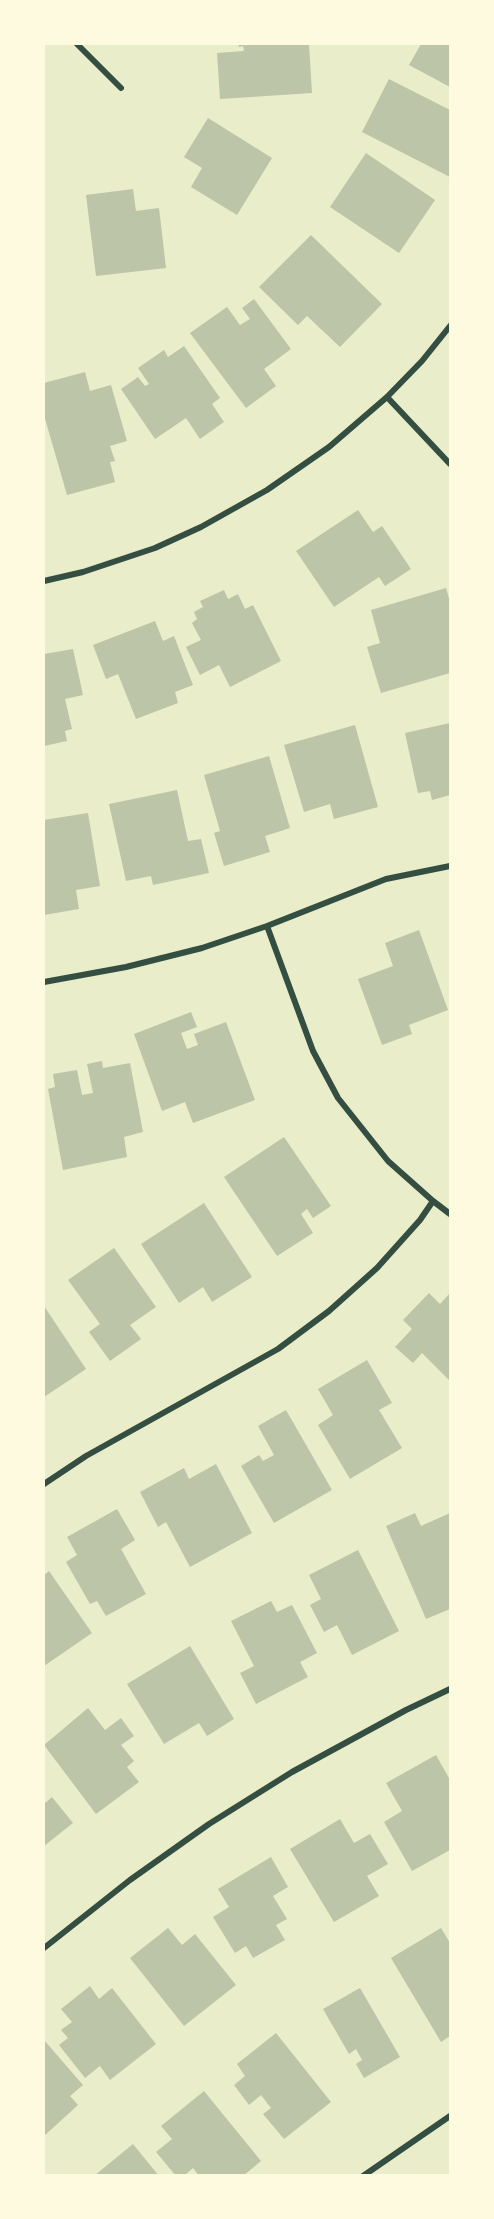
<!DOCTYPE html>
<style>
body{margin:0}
#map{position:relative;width:494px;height:2219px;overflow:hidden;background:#e9edc9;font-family:Helvetica,sans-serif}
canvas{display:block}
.frame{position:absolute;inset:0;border:45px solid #fefae0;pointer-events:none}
</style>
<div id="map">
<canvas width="494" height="2219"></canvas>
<div class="frame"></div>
</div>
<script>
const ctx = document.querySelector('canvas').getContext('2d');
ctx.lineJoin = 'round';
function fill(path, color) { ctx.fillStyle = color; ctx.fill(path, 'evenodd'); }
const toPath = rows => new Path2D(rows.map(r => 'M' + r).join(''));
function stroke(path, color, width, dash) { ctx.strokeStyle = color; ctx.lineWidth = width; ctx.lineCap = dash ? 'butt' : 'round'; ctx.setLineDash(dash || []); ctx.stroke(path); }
fill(toPath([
 [238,44,309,44,312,93,220,99,217,53,244,51,243,46,239,47],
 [421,44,450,44,450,87,409,65],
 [389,79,450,110,450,177,362,132],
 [208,118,272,158,237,215,191,187,202,168,184,157],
 [366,153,435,200,399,253,330,207],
 [133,189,136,211,159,208,166,268,96,276,86,195],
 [311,235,382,304,340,347,307,316,298,325,259,287],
 [254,299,291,349,264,369,276,386,246,408,190,333,227,307,240,325,250,319,242,308],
 [184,346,220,398,212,404,224,422,200,439,186,418,155,439,121,389,138,377,145,386,149,384,138,368,164,350,168,357],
 [85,372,90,391,111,385,127,441,110,446,115,461,110,462,115,482,67,495,44,415,44,383],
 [358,510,373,532,382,526,411,569,385,586,379,577,334,607,296,551],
 [446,588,450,602,450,673,381,693,367,647,380,643,371,610],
 [224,590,228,599,238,594,245,609,253,605,281,661,230,687,219,665,200,675,186,647,201,640,192,623,197,619,194,612,203,607,200,601],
 [155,621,163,641,174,636,193,685,175,692,178,703,136,719,118,674,106,679,93,645],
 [73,649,83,695,65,699,72,729,65,731,67,741,44,746,44,654],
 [450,723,450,795,432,800,430,791,418,793,405,733],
 [355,725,378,807,334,819,330,804,304,812,284,745],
 [269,756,290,828,265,836,270,852,224,866,214,833,220,831,204,775],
 [177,790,188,841,201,839,209,873,153,885,151,876,126,881,109,804],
 [88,813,100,886,76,890,79,909,44,915,44,820],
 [419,930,448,1010,409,1025,412,1034,382,1045,358,979,393,966,385,943],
 [191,1012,197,1027,181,1033,187,1049,198,1045,194,1034,226,1022,255,1100,193,1123,185,1102,162,1111,134,1034],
 [102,1061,103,1068,130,1063,143,1132,124,1137,127,1157,63,1170,48,1089,55,1087,53,1074,77,1070,82,1095,93,1093,87,1064],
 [284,1137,331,1206,313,1218,307,1209,301,1214,313,1233,277,1256,224,1177],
 [204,1203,252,1277,212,1302,203,1287,179,1303,141,1244],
 [114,1248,156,1307,130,1325,141,1339,110,1361,89,1332,100,1324,68,1280],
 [429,1293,440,1304,450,1293,450,1381,422,1353,413,1363,395,1347,412,1329,403,1320],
 [44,1306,86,1369,44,1397],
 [367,1360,392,1403,379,1410,402,1448,350,1479,318,1425,333,1415,318,1389],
 [286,1410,332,1490,274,1523,241,1466,259,1455,263,1461,274,1455,258,1426],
 [216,1464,252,1533,190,1567,166,1522,158,1527,140,1492,184,1468,189,1479],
 [117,1509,135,1540,121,1549,146,1594,106,1616,97,1601,90,1604,66,1562,77,1555,67,1537],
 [415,1513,421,1526,450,1513,450,1609,426,1619,386,1526],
 [358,1550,399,1631,352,1655,337,1625,324,1632,310,1605,321,1599,309,1575],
 [49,1571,92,1633,44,1666,44,1575],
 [271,1601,277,1612,292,1605,317,1653,300,1662,308,1677,256,1704,240,1673,254,1666,231,1621],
 [190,1646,234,1719,207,1736,199,1723,164,1744,127,1684],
 [88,1708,105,1730,121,1718,134,1736,121,1745,134,1761,127,1767,139,1782,96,1814,44,1745],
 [436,1755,450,1780,450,1850,412,1871,384,1822,402,1811,386,1783],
 [52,1797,73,1823,44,1846,44,1804],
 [340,1819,354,1843,370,1834,388,1864,367,1876,379,1896,334,1922,290,1849],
 [271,1857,288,1887,273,1896,287,1919,276,1925,285,1940,253,1958,246,1946,235,1953,213,1917,229,1907,218,1889],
 [168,1928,182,1945,195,1934,236,1985,184,2026,130,1958],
 [441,1928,450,1943,450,2036,441,2042,391,1958],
 [90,1986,99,1999,112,1988,156,2044,110,2080,100,2066,85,2078,59,2045,68,2038,61,2030,72,2022,61,2009],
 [360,1988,400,2057,364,2078,356,2064,362,2060,356,2049,349,2054,323,2009],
 [276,2033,331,2102,284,2139,263,2114,271,2108,261,2095,249,2105,234,2085,245,2076,237,2064],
 [44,2040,83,2085,70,2096,78,2105,44,2136],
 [204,2091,261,2161,243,2176,199,2176,193,2168,184,2176,176,2176,156,2152,172,2139,161,2126],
 [133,2144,159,2176,94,2176]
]), '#bcc5a7');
stroke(toPath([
 [77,44,121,88],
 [387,397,450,464],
 [44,581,83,572,155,548,201,527,267,490,329,447,387,397,422,361,450,326],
 [267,926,313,1051,338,1098,388,1161,433,1201,450,1214],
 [44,982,126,967,202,948,267,926,386,879,450,866],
 [44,1484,86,1456,278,1349,329,1311,377,1268,420,1220,433,1201],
 [44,1948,130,1880,209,1824,292,1772,406,1710,450,1689],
 [363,2176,450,2116]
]), '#344e41', 6);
</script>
